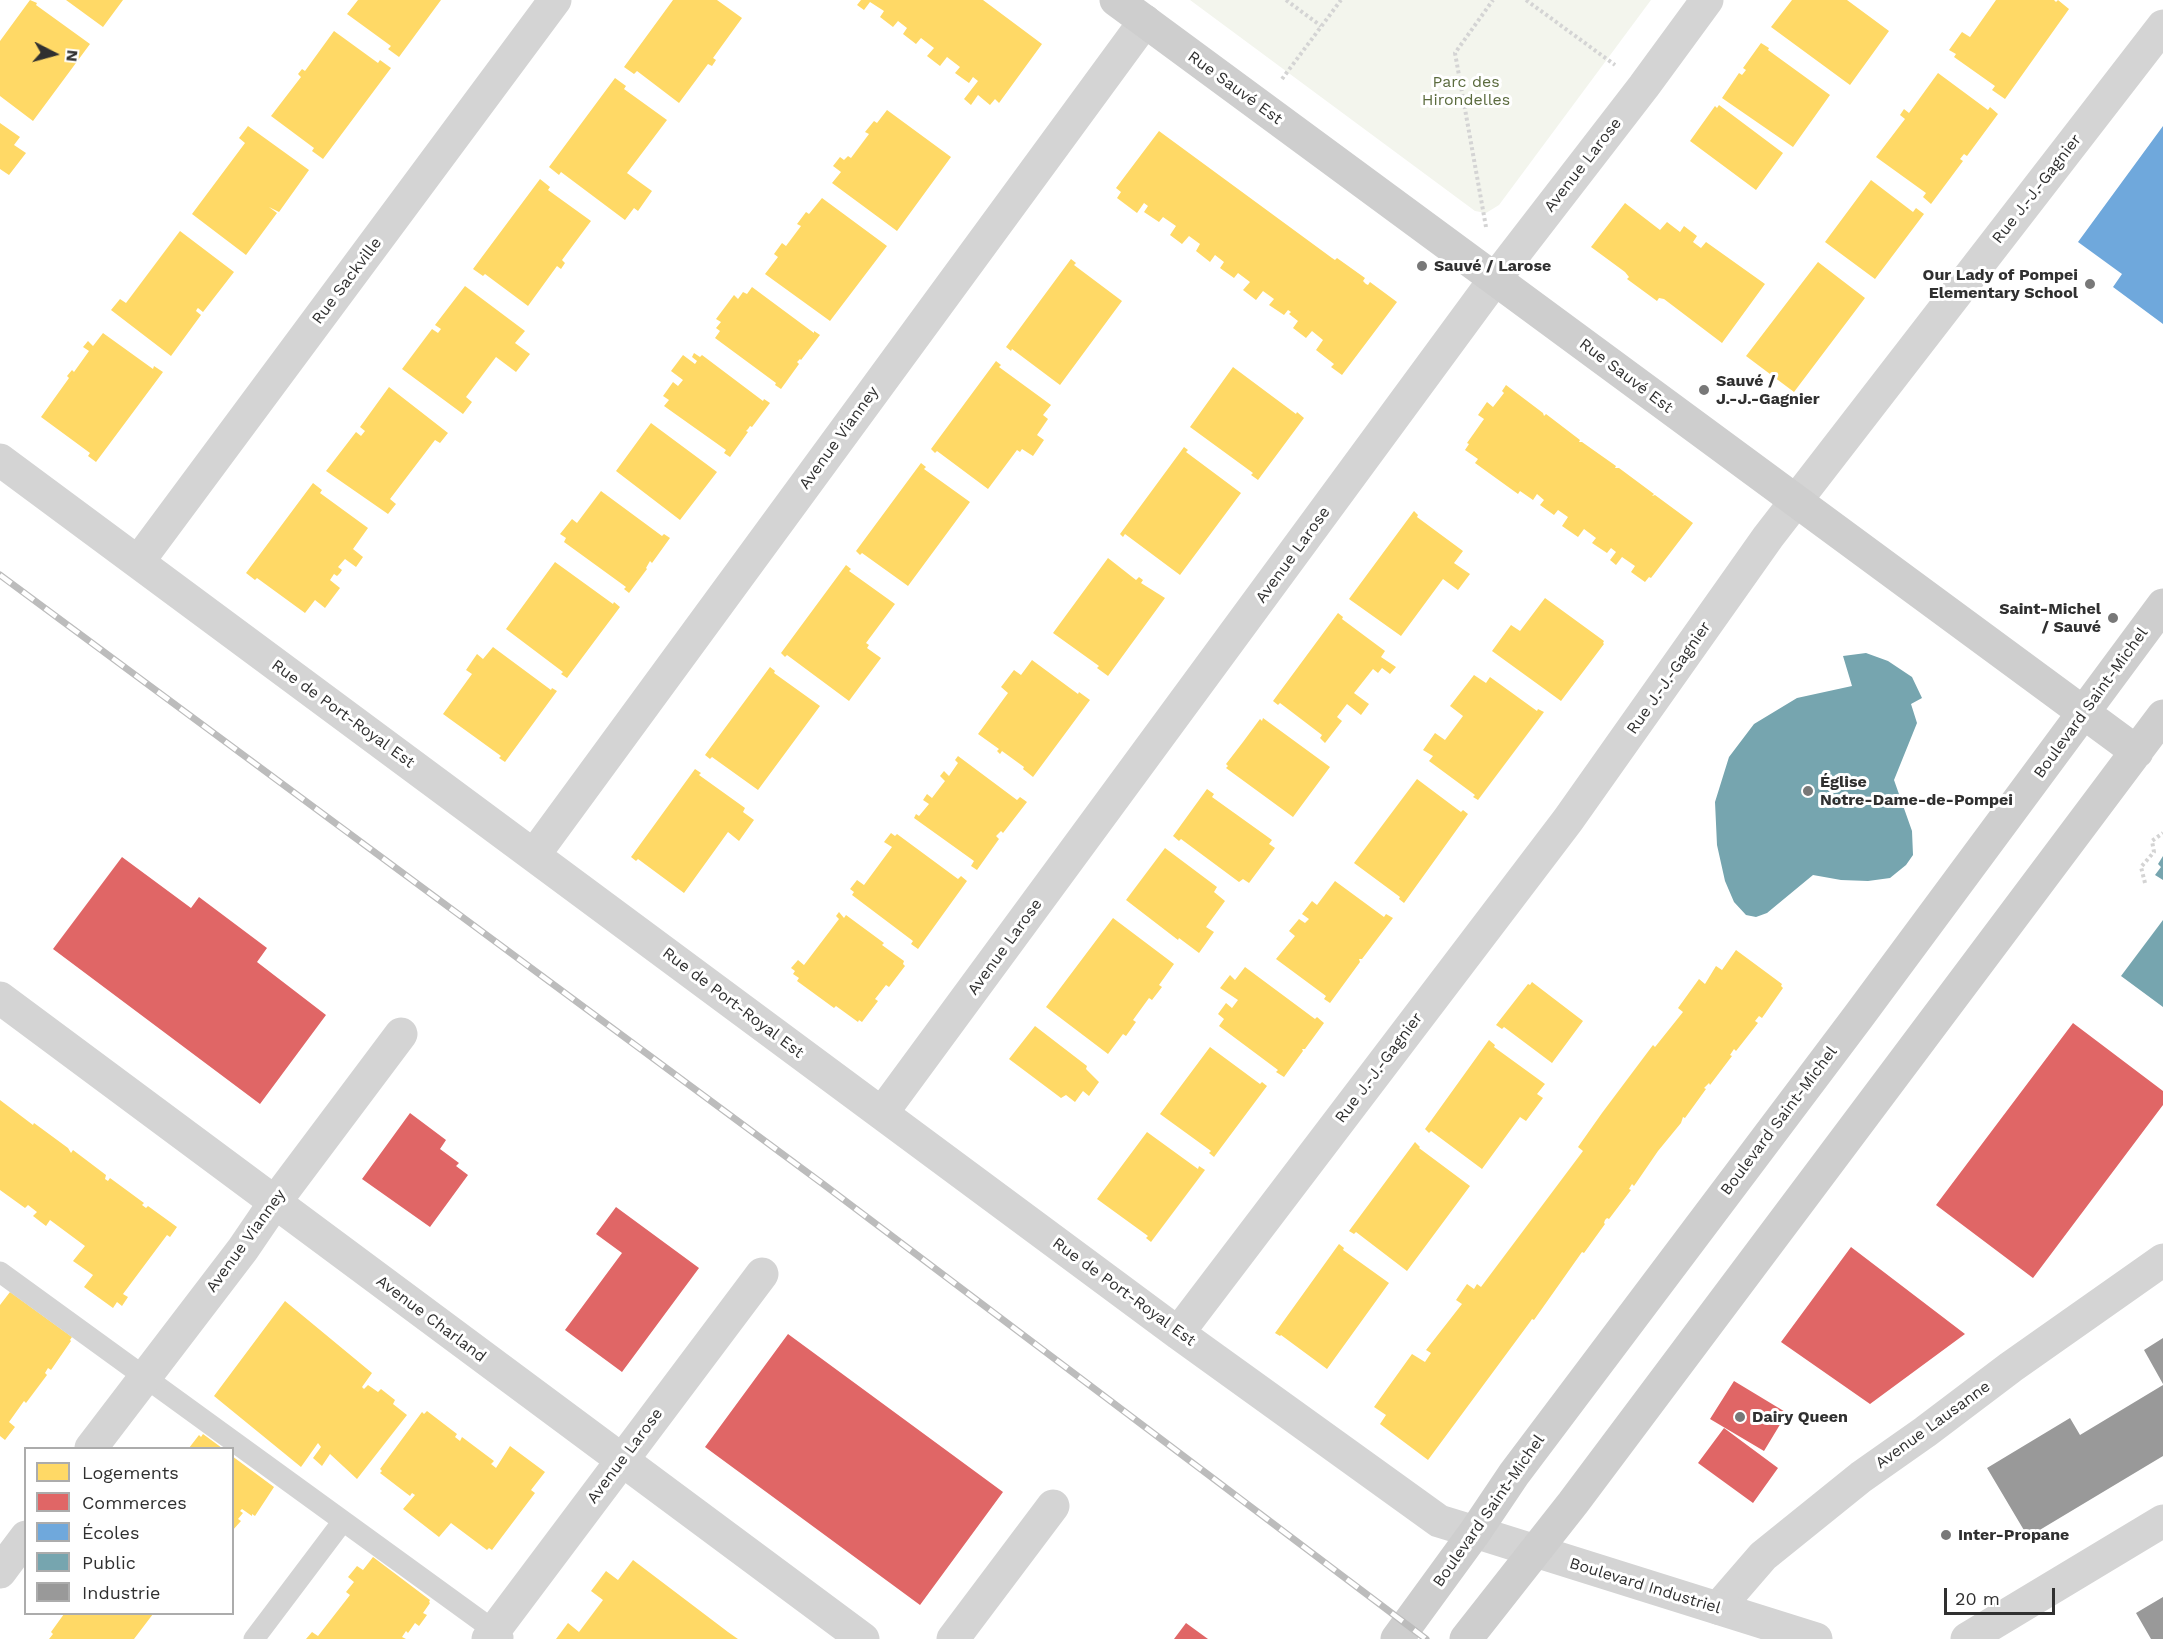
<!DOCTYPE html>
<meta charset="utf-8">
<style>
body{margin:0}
#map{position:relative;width:2163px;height:1639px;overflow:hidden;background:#fff;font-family:"Work Sans",sans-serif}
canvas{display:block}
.legend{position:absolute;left:24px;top:1447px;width:210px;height:168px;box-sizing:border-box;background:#fff;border:2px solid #acacac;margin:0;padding:8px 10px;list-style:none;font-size:18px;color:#303030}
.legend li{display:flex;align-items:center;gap:12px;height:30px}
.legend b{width:30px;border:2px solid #acacac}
.north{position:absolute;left:24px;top:24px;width:60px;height:60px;-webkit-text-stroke:4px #fff;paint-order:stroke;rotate:96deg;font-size:16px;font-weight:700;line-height:24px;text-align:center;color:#303030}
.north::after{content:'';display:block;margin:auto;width:21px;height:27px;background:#303030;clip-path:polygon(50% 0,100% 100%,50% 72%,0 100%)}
.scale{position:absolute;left:1944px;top:1588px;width:111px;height:27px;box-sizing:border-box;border:3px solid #303030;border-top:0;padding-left:8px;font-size:18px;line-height:21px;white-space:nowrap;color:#303030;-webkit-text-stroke:4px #fff;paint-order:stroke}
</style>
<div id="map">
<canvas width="2163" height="1639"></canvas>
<ul class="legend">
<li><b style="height:16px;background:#ffd966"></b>Logements</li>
<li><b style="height:16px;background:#e06666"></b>Commerces</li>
<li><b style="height:16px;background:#6fa8dc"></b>Écoles</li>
<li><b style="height:16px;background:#76a5af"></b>Public</li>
<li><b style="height:16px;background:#999"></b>Industrie</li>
</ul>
<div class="north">N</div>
<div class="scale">20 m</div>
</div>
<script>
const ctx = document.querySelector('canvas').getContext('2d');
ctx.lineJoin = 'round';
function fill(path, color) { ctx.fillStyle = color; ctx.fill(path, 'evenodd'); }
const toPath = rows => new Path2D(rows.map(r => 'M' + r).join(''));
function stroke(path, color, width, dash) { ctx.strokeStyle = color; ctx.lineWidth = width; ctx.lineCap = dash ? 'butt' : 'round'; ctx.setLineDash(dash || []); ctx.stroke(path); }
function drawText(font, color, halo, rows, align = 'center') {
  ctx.font = font + ' "Work Sans",sans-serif'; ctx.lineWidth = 6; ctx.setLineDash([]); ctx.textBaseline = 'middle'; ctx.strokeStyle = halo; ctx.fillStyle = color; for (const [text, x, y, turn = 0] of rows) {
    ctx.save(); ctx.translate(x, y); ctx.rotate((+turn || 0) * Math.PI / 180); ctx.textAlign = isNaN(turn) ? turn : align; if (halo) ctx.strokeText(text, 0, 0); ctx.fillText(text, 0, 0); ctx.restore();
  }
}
fill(toPath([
 [1190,0,1651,0,1499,205,1486,213,1475,211]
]), '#f3f5ed');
fill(toPath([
 [30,0,37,3,36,5,90,44,33,121,0,96,0,41],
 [66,0,123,0,103,27],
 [358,0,441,0,399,57,388,49,391,46,347,14],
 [673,0,717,0,742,18,713,58,716,60,712,66,708,64,679,103,637,71,634,74,624,67],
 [861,0,983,0,1042,44,999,103,995,99,990,105,978,95,971,105,964,99,978,81,973,77,969,83,955,73,960,67,947,57,940,66,927,56,934,48,921,38,916,44,903,34,907,28,898,21,893,27,880,17,884,11,870,2,864,10,857,5],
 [1792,0,1847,0,1889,31,1850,85,1771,27],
 [1996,0,2054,0,2056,2,2058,0,2069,9,2005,99,1992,90,1995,86,1954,57,1956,54,1949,50,1962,32,1970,37],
 [334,31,378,63,380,60,391,68,323,159,312,151,314,148,271,116,301,77,298,74,302,69,305,71],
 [1761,43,1769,48,1768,50,1830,95,1793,147,1722,98,1739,73,1742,75,1746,70,1743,68],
 [1938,73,1988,110,1990,107,1998,114,1967,156,1964,154,1960,159,1963,161,1931,204,1923,197,1926,193,1876,157,1905,119,1900,115,1904,109,1909,113],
 [615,78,626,86,624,89,667,120,627,173,652,191,638,211,634,208,625,220,561,172,559,175,549,167],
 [1719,105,1783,153,1756,190,1690,141,1715,106,1717,108],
 [887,110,951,157,897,231,832,183,841,172,833,166,840,157,844,160,848,156,851,158,869,134,865,132,874,121,877,123],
 [0,123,20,137,14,145,26,153,9,175,0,169],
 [248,126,309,170,279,212,269,207,277,213,246,255,192,214,245,143,239,138],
 [1159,131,1332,258,1335,260,1337,258,1365,278,1363,281,1366,284,1368,285,1370,282,1397,302,1342,375,1331,367,1334,364,1316,350,1323,340,1312,331,1306,338,1293,328,1298,321,1289,314,1291,312,1288,310,1284,315,1269,305,1274,299,1263,291,1256,300,1243,290,1250,282,1238,273,1234,278,1220,268,1224,262,1215,255,1210,262,1196,251,1200,244,1189,236,1182,244,1170,235,1176,226,1163,217,1159,222,1144,212,1148,206,1144,203,1137,213,1117,198,1121,192,1116,188],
 [540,179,550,187,548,190,591,221,562,260,565,263,561,269,557,266,528,306,485,274,483,276,473,269],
 [1871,180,1913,212,1916,208,1924,214,1875,279,1825,242],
 [822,198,887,246,830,321,765,274,778,257,774,254,782,243,786,246,801,226,797,224,806,212,809,214],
 [1625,203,1660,230,1667,222,1680,232,1684,226,1697,236,1693,242,1701,248,1706,242,1765,284,1722,343,1664,299,1659,298,1657,301,1627,279,1629,277,1625,272,1591,247],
 [180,231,234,272,203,312,198,308,197,309,196,311,201,315,171,356,111,310,120,299,126,303],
 [1071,259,1076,263,1074,265,1122,301,1060,385,1012,349,1011,351,1006,347],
 [1818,262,1865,298,1794,392,1746,356],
 [465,286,525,331,515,343,530,354,516,372,496,357,466,397,472,402,463,414,402,369,432,329,438,333,441,329,435,325],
 [752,287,814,333,814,331,820,335,801,360,800,359,797,362,799,364,781,389,775,385,776,383,715,338,720,331,716,328,721,322,716,319,734,295,738,299,743,292,747,294],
 [103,333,153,369,154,366,163,372,96,462,88,456,90,453,41,417,69,378,67,376,72,370,74,372,89,351,83,347,88,341,93,346],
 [694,353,700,357,702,355,763,401,764,399,770,403,752,427,750,426,748,429,746,431,748,432,730,457,724,453,726,450,664,406,669,400,663,396,673,382,678,386,683,380,671,371,683,355,695,364,697,361,692,357],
 [996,361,1001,365,999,367,1051,405,1043,415,1048,419,1037,435,1044,440,1033,456,1022,449,1020,452,1017,450,988,489,937,451,935,453,931,449],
 [1233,367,1296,414,1297,412,1304,418,1258,480,1251,475,1253,473,1190,427],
 [1506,385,1543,413,1544,416,1546,414,1580,440,1579,442,1582,442,1616,466,1615,468,1619,468,1654,494,1652,496,1655,495,1693,523,1651,578,1649,577,1645,582,1631,572,1635,566,1622,557,1616,565,1610,560,1616,552,1611,548,1607,553,1592,543,1596,538,1584,529,1578,537,1562,526,1568,517,1558,510,1554,515,1540,505,1544,500,1537,494,1533,500,1520,491,1518,494,1475,463,1478,459,1465,450,1469,444,1467,443,1484,419,1478,415,1487,402,1493,407,1504,393,1502,391],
 [389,387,448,433,440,443,435,440,390,499,396,504,388,514,326,471,356,432,361,436,365,431,360,427],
 [651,423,717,472,680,520,616,471],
 [1184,447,1188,450,1186,452,1241,493,1180,575,1125,534,1123,537,1120,534],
 [921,463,926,467,924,469,970,502,908,586,862,553,860,555,856,551],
 [313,483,322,490,320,493,368,528,353,549,363,557,356,567,345,559,338,567,342,570,340,573,337,576,334,574,330,580,340,588,325,608,315,600,305,613,257,578,255,580,246,573],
 [601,491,662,536,664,534,670,538,652,563,650,561,646,568,647,569,629,593,624,589,626,587,564,542,566,538,560,534,572,519,577,523],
 [1414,511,1418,515,1417,517,1463,551,1454,563,1470,574,1458,590,1443,579,1401,636,1349,599],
 [1108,558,1136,580,1139,577,1143,580,1141,583,1165,598,1108,676,1097,668,1099,666,1053,633],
 [555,562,613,604,614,602,620,607,567,678,561,674,563,672,506,629],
 [846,565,851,569,849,571,895,604,866,643,869,645,867,648,881,658,849,701,787,655,785,657,781,653],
 [1545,598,1604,641,1603,643,1604,644,1561,701,1492,651,1511,625,1520,631],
 [1338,613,1343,617,1342,619,1385,651,1381,657,1396,667,1390,674,1382,668,1378,673,1373,669,1354,693,1369,704,1361,715,1347,704,1337,717,1342,721,1325,743,1320,738,1322,735,1280,703,1278,705,1273,701],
 [493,647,551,690,552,688,557,691,505,762,499,758,501,756,443,714,472,674,466,670,477,654,483,659],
 [1032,660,1078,694,1079,692,1090,700,1033,777,1023,769,1024,767,1002,751,1000,754,997,751,999,749,978,734,1008,693,1001,687,1014,670,1021,675],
 [770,667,775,671,774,673,820,706,758,790,712,757,710,759,705,755],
 [1474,675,1486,683,1490,677,1537,711,1538,709,1544,712,1478,800,1473,797,1475,795,1429,761,1433,756,1423,750,1435,733,1445,740,1463,716,1450,706],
 [1263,718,1330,767,1293,817,1226,768,1228,766,1226,764,1243,742,1260,719,1262,721],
 [958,756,1017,800,1020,797,1027,802,1003,833,1001,831,996,836,999,839,977,870,971,866,974,861,914,818,916,814,919,816,929,804,923,800,927,794,932,798,945,781,940,776,944,771,949,776,958,763,955,760],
 [695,769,701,773,699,775,745,808,743,812,754,820,739,841,728,832,684,893,638,859,636,861,631,857],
 [1417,779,1461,812,1463,810,1468,814,1404,903,1399,899,1400,897,1354,863],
 [1207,789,1214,794,1212,797,1272,840,1269,844,1275,848,1249,883,1243,879,1239,882,1181,839,1179,841,1173,836],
 [891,833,895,836,897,834,958,879,961,876,967,881,918,949,911,944,913,941,852,895,854,892,850,889,857,880,864,885,892,847,884,842],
 [1165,848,1217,887,1214,892,1225,901,1206,927,1214,932,1199,953,1179,938,1178,940,1126,900],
 [1335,881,1384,917,1386,914,1393,918,1362,959,1359,959,1360,962,1330,1003,1324,999,1326,996,1276,959,1295,936,1289,931,1299,919,1305,923,1309,919,1302,914,1312,901,1317,905],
 [839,912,844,918,846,915,884,943,882,945,904,961,903,964,905,966,889,987,886,985,875,999,878,1001,862,1022,859,1020,858,1022,836,1006,834,1008,797,981,799,978,793,974,795,971,791,968,798,960,804,965,839,919,836,916],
 [1113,918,1174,964,1159,985,1162,987,1152,1000,1149,998,1133,1020,1136,1022,1126,1036,1123,1034,1108,1054,1046,1007],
 [1736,950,1782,984,1781,986,1783,988,1762,1018,1759,1016,1755,1021,1758,1023,1736,1051,1734,1049,1730,1055,1732,1056,1710,1085,1709,1083,1704,1088,1706,1089,1685,1118,1683,1117,1681,1123,1658,1151,1634,1186,1632,1184,1629,1189,1631,1190,1609,1219,1607,1218,1605,1220,1604,1223,1605,1224,1584,1253,1582,1252,1534,1320,1532,1319,1530,1322,1428,1460,1380,1424,1386,1415,1374,1407,1412,1354,1425,1362,1431,1353,1426,1350,1462,1304,1456,1300,1467,1284,1474,1289,1477,1284,1481,1287,1583,1151,1578,1147,1602,1113,1653,1045,1655,1047,1683,1012,1678,1008,1699,979,1705,984,1716,966,1722,970],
 [1245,967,1315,1019,1317,1017,1324,1023,1305,1049,1302,1049,1303,1051,1284,1077,1276,1072,1278,1070,1219,1026,1224,1019,1218,1014,1226,1003,1232,1008,1238,1000,1220,988,1230,975,1235,980],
 [1532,982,1583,1021,1552,1063,1504,1027,1502,1029,1496,1025,1528,984,1530,985],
 [1035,1026,1087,1066,1086,1069,1099,1082,1089,1096,1083,1091,1075,1102,1066,1095,1061,1098,1009,1059],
 [1489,1040,1495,1045,1494,1047,1545,1084,1537,1094,1543,1098,1526,1121,1520,1117,1482,1169,1431,1131,1429,1133,1425,1129],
 [1210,1047,1260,1084,1262,1082,1267,1086,1214,1157,1209,1153,1211,1151,1160,1114],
 [0,1100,33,1125,34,1123,68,1148,71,1153,73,1150,106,1175,105,1179,108,1181,110,1178,144,1203,142,1205,146,1208,148,1206,177,1227,170,1237,167,1235,123,1294,128,1297,122,1306,117,1302,113,1308,84,1287,93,1275,73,1261,85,1246,50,1220,46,1226,33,1216,37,1212,28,1205,25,1208,0,1190],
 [1147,1132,1198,1169,1199,1166,1205,1170,1151,1242,1146,1238,1148,1236,1097,1199],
 [1415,1142,1420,1147,1419,1148,1470,1186,1407,1271,1356,1232,1354,1234,1349,1231],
 [1339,1244,1344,1248,1343,1250,1389,1283,1327,1369,1281,1335,1280,1336,1275,1333],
 [10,1292,72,1337,70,1340,71,1341,51,1370,48,1368,45,1373,47,1375,26,1403,24,1401,9,1422,15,1427,5,1440,0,1436,0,1305],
 [285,1301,372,1373,362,1387,364,1389,368,1385,378,1392,381,1389,395,1400,393,1404,407,1415,357,1479,330,1454,322,1466,313,1458,321,1447,318,1443,301,1467,214,1396],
 [427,1411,457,1434,455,1437,460,1441,462,1437,494,1461,491,1464,496,1468,510,1446,545,1472,531,1490,535,1493,492,1550,489,1548,487,1550,451,1523,439,1537,403,1509,415,1495,412,1493,410,1496,380,1473,382,1471,380,1469,422,1412,424,1414],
 [203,1434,222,1448,189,1448,199,1435,201,1437],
 [232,1456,274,1487,255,1516,252,1514,252,1516,242,1509,240,1511,243,1513,238,1519,241,1521,232,1531],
 [373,1557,430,1600,429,1602,430,1603,423,1613,427,1615,419,1626,415,1623,408,1633,406,1631,402,1637,406,1639,306,1639,312,1632,318,1636,350,1595,346,1592,354,1582,348,1577,357,1566,363,1570],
 [633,1560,728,1632,738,1639,556,1639,568,1623,579,1632,603,1600,591,1591,606,1571,618,1580],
 [64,1614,153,1614,134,1639,49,1639,53,1634,51,1632]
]), '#ffd966');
fill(toPath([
 [122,857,191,908,199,897,267,948,257,962,326,1015,260,1104,53,949],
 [2073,1023,2163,1091,2163,1105,2033,1278,1936,1205],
 [410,1113,446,1140,440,1149,459,1163,456,1166,468,1175,430,1227,362,1179],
 [616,1207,699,1268,622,1372,565,1330,622,1253,596,1234],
 [1851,1247,1965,1334,1870,1404,1781,1342],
 [788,1334,1003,1492,920,1605,705,1447],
 [1734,1381,1787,1413,1764,1451,1710,1419],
 [1724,1428,1778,1468,1753,1503,1698,1463],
 [1186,1623,1208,1639,1174,1639]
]), '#e06666');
fill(toPath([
 [2163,126,2163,324,2113,287,2122,274,2078,242]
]), '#6fa8dc');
fill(toPath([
 [1866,653,1888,661,1912,677,1922,698,1911,704,1917,723,1894,780,1912,831,1913,855,1906,865,1890,878,1868,881,1841,880,1813,875,1767,913,1756,917,1746,915,1734,902,1725,881,1717,845,1715,802,1729,757,1754,724,1797,698,1852,686,1843,656],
 [2163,856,2163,880,2155,875,2161,867,2158,864],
 [2163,920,2163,1007,2121,976]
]), '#76a5af');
fill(toPath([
 [2163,1338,2163,1384,2144,1350],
 [2163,1385,2163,1456,2028,1537,1987,1468,2070,1418,2080,1435],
 [2163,1597,2163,1639,2151,1639,2136,1613]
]), '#999');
stroke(toPath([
 [1286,0,1321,26],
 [1526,0,1615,65],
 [1282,79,1341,0],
 [1486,227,1455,53,1493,0],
 [2145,883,2141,867,2154,852,2152,841,2163,833]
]), '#d4d4d4', 4, [3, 3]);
stroke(toPath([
 [0,1272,503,1637],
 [254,1639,343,1521]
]), '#d4d4d4', 21);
stroke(toPath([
 [0,460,1178,1333,1439,1521,1475,1532],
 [138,562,555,0],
 [534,855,1145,21],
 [882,1113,1495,279,1644,86,1707,0],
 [1178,1333,1568,820,1768,537,2163,26],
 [91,1448,243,1249,275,1202,401,1034],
 [0,1572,26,1537],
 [1718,1608,1763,1556,1861,1477,1925,1432,2011,1367,2163,1260],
 [488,1639,762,1274],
 [953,1639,1053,1506],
 [1967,1639,2163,1521]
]), '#d4d4d4', 33);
stroke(toPath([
 [0,998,863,1639],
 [1475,1532,1816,1639]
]), '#d4d4d4', 33);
stroke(toPath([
 [1116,0,2137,752],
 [1397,1639,1475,1532,1514,1474,1858,1017,2163,605],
 [1466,1639,1573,1503,2163,716]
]), '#cecece', 33);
const rail = toPath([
 [0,575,823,1184,1426,1639]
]);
stroke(rail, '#bcbcbc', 7);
stroke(rail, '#fff', 4.5, [14]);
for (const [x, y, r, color] of [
 [1422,266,6,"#787878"],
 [2090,284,6,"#787878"],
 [1704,390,6,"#787878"],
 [2113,618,6,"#787878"],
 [1808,791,6,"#787878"],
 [1740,1417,6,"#787878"],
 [1946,1535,6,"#787878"]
]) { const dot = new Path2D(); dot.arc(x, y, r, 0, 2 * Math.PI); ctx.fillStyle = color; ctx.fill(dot); stroke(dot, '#fff', 2); }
drawText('16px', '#5b6b3e', '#fff', [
 ["Parc des",1466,82],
 ["Hirondelles",1466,100]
]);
drawText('16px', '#303030', '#fff', [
 ["Rue Sauvé Est",1235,88,36],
 ["Avenue Larose",1583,165,-52],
 ["Rue J.-J.-Gagnier",2037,189,-52],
 ["Rue Sackville",347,281,-53],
 ["Rue Sauvé Est",1626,376,37],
 ["Avenue Vianney",839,438,-54],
 ["Avenue Larose",1293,555,-54],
 ["Rue J.-J.-Gagnier",1669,678,-55],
 ["Boulevard Saint-Michel",2091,703,-54],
 ["Rue de Port-Royal Est",343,714,36],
 ["Avenue Larose",1005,947,-54],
 ["Rue de Port-Royal Est",733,1003,37],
 ["Rue J.-J.-Gagnier",1379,1068,-53],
 ["Boulevard Saint-Michel",1779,1121,-53],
 ["Avenue Vianney",246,1241,-54],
 ["Rue de Port-Royal Est",1124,1292,36],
 ["Avenue Charland",431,1319,37],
 ["Avenue Lausanne",1933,1425,-36],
 ["Avenue Larose",625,1456,-53],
 ["Boulevard Saint-Michel",1489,1511,-55],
 ["Boulevard Industriel",1645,1586,17]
]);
drawText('bold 16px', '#303030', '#fff', [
 ["Sauvé / Larose",1434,266],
 ["Our Lady of Pompei",2078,275,"right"],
 ["Elementary School",2078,293,"right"],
 ["Sauvé /",1716,381],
 ["J.-J.-Gagnier",1716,399],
 ["Saint-Michel",2101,609,"right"],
 ["/ Sauvé",2101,627,"right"],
 ["Église",1820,782],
 ["Notre-Dame-de-Pompei",1820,800],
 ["Dairy Queen",1752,1417],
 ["Inter-Propane",1958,1535]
], 'left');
</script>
